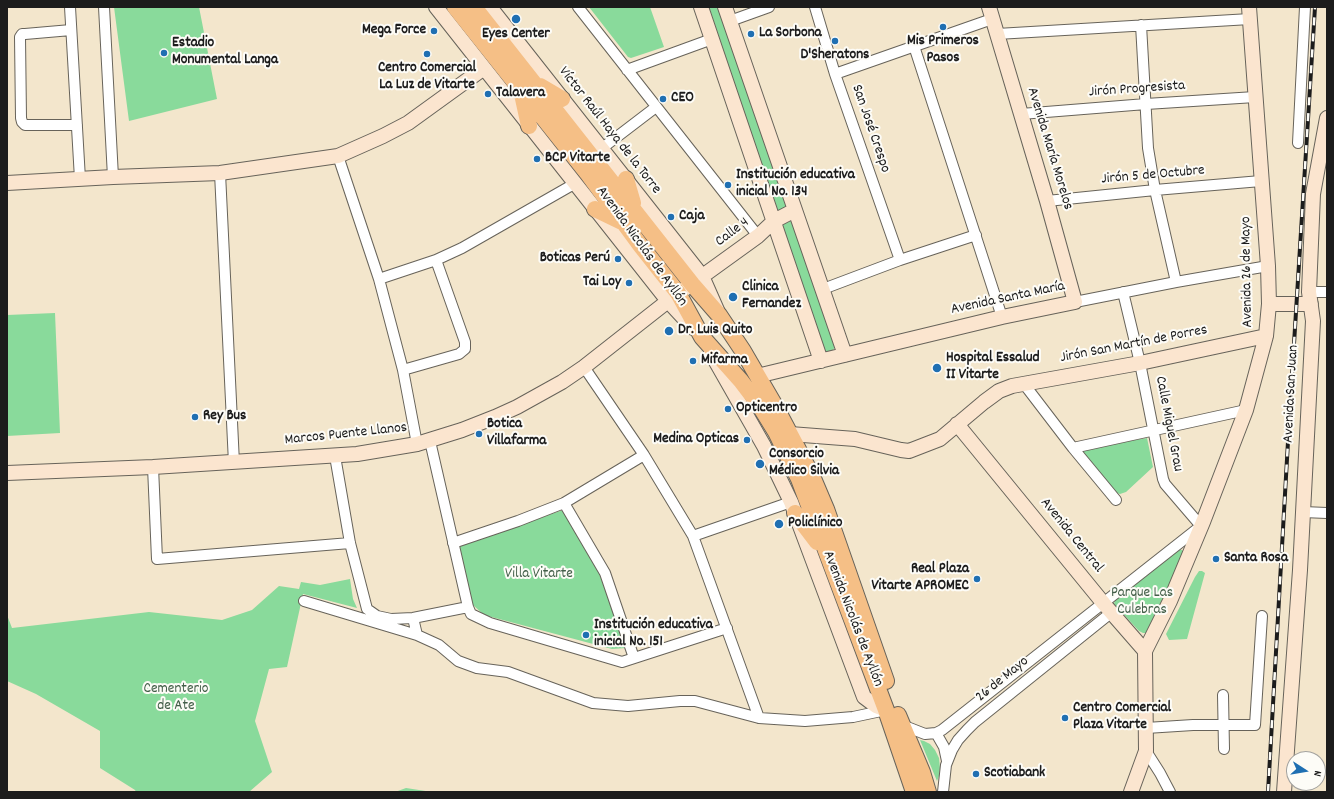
<!DOCTYPE html>
<meta charset="utf-8">
<style>
body{margin:0}
#map{position:relative;width:1334px;height:799px;overflow:hidden;background:#f3e6cc;font-family:Dekko,sans-serif}
canvas{display:block}
.frame{position:absolute;inset:0;border:8px solid #1c1c1c;pointer-events:none}
.north{position:absolute;left:1286px;top:751px;width:40px;height:40px;box-sizing:border-box;background:#fdfcf7;border:1px solid #a3a29f;border-radius:50%;rotate:102deg;font-size:11px;font-weight:700;line-height:16px;text-align:center;color:#1c1c1c}
.north::after{content:'';display:block;margin:auto;width:14px;height:18px;background:#1f6fb2;clip-path:polygon(50% 0,100% 100%,50% 72%,0 100%)}
</style>
<div id="map">
<canvas width="1334" height="799"></canvas>
<div class="frame"></div>
<div class="north">N</div>
</div>
<script>
const ctx = document.querySelector('canvas').getContext('2d');
ctx.lineJoin = 'round';
function fill(path, color) { ctx.fillStyle = color; ctx.fill(path, 'evenodd'); }
const toPath = rows => new Path2D(rows.map(r => 'M' + r).join(''));
function stroke(path, color, width, dash) { ctx.strokeStyle = color; ctx.lineWidth = width; ctx.lineCap = dash ? 'butt' : 'round'; ctx.setLineDash(dash || []); ctx.stroke(path); }
function drawText(font, color, halo, rows, align = 'center') {
  ctx.font = font + ' Dekko,sans-serif'; ctx.lineWidth = 4; ctx.setLineDash([]); ctx.textBaseline = 'middle'; ctx.strokeStyle = halo; ctx.fillStyle = color; for (const [text, x, y, turn = 0] of rows) {
    ctx.save(); ctx.translate(x, y); ctx.rotate((+turn || 0) * Math.PI / 180); ctx.textAlign = isNaN(turn) ? turn : align; if (halo) ctx.strokeText(text, 0, 0); ctx.fillText(text, 0, 0); ctx.restore();
  }
}
fill(toPath([
 [114,7,199,7,217,99,129,121],
 [589,7,650,7,664,47,631,58,628,57],
 [709,7,720,7,788,207,779,211,777,210],
 [791,221,793,221,835,347,833,350,828,352,824,351,782,226,784,224],
 [55,313,60,433,7,436,7,315],
 [1147,438,1153,467,1126,492,1120,494,1117,493,1080,449],
 [563,510,599,573,626,648,612,649,484,615,473,605,459,546],
 [1177,549,1182,550,1185,554,1148,633,1143,633,1139,631,1114,604,1115,598],
 [1199,571,1202,571,1205,573,1187,639,1169,640,1166,634,1195,577],
 [350,579,353,599,357,608,303,594,287,667,269,669,255,721,272,772,249,792,136,792,135,790,100,768,100,731,36,694,7,681,7,615,12,628,149,612,222,620,252,610,279,586,299,589,301,582,320,585],
 [920,740,924,741,930,744,935,750,939,758,940,768,939,776,937,781],
 [406,788,432,792,395,792]
]), '#89da9b');
const street = toPath([
 [70,7,80,179],
 [104,7,113,177],
 [578,7,758,236],
 [815,7,835,74,900,260],
 [730,21,769,7],
 [1141,25,1148,148,1155,190,1176,282],
 [71,30,25,34,22,34,20,37,21,118,22,122,25,125,77,125],
 [997,34,1250,19],
 [914,46,1002,317],
 [627,70,712,39],
 [835,74,992,19],
 [1021,114,1146,104,1255,97],
 [1298,143,1305,7],
 [601,149,656,107],
 [338,156,379,279,403,370,417,444],
 [220,173,234,463],
 [1047,201,1155,190,1261,181],
 [379,279,436,260,462,248,574,184],
 [823,289,900,260,976,235],
 [1309,292,1327,292],
 [1075,302,1176,282,1268,266],
 [584,367,644,455,693,536,759,718],
 [403,370,459,354,465,349,465,342,436,260],
 [1024,384,1073,448,1116,500],
 [430,441,468,607,471,614,490,623,622,662,727,628],
 [1073,448,1246,410],
 [335,456,350,543,367,609,377,616,391,619,413,618,468,607],
 [153,467,157,559,350,543],
 [564,503,605,573,634,658],
 [1303,512,1327,513],
 [693,536,791,502],
 [453,543,518,521,564,503,644,455],
 [304,601,417,635],
 [413,618,417,635,439,645,458,661,477,668,508,672,593,703,628,706,680,701,695,701,759,718,805,721,853,717,886,710],
 [1223,695,1224,749],
 [902,725,925,734,936,733,942,730,1201,526,1165,484,1163,479,1140,363,1123,292],
 [1146,728,1193,725,1255,725,1262,616],
 [936,733,944,747,947,761],
 [1146,751,1160,773,1170,792],
 [943,792,946,765,952,750,958,740,967,730,975,722,1112,612]
]);
const secondary = toPath([
 [436,7,668,301,693,328],
 [490,7,702,276,717,310],
 [701,7,821,361],
 [725,7,845,355],
 [7,183,113,177,220,173,338,156,383,136,408,123,484,68],
 [1269,304,1311,304],
 [711,353,764,446,791,502,864,697,876,706,886,710],
 [757,376,1002,317,1075,302,1047,201,989,7],
 [957,424,1104,604,1145,651,1146,751,1131,792],
 [790,434,855,439,901,450,909,451,940,439,984,402,999,391,1012,386,1140,363,1266,336],
 [7,473,153,467,357,454,417,444,462,430,495,417,517,407,562,382,584,367,668,301,758,236,774,221,795,210],
 [1145,651,1170,601,1203,522,1246,410,1266,336,1269,304,1268,266,1249,7],
 [1284,792,1300,570,1313,321,1309,292,1313,194,1327,118]
]);
const primary = toPath([
 [455,7,588,174,640,245,678,293,702,337,741,381,760,406,776,432,799,479,886,710,914,792],
 [474,7,692,284,719,315,743,351,775,406,812,476,826,509,886,681],
 [540,86,562,99],
 [522,94,529,126],
 [626,179,633,203],
 [595,209,622,222],
 [795,513,817,542],
 [898,715,922,772,928,792]
]);
stroke(street, '#67635a', 12);
stroke(secondary, '#67635a', 16);
stroke(primary, '#67635a', 18);
stroke(street, '#fff', 10);
stroke(secondary, '#fbe5cf', 14);
stroke(primary, '#f5bf86', 16);
const rail = toPath([
 [1268,792,1289,424,1315,7]
]);
stroke(rail, '#1c1c1c', 4);
stroke(rail, '#fdfcf7', 2.5, [8]);
for (const [x, y, r, color] of [
 [516,19,5,"#1f6fb2"],
 [943,27,4,"#1f6fb2"],
 [434,31,4,"#1f6fb2"],
 [751,34,4,"#1f6fb2"],
 [835,41,4,"#1f6fb2"],
 [164,53,4,"#1f6fb2"],
 [427,54,4,"#1f6fb2"],
 [488,94,4,"#1f6fb2"],
 [663,99,4,"#1f6fb2"],
 [537,159,4,"#1f6fb2"],
 [728,185,4,"#1f6fb2"],
 [671,217,4,"#1f6fb2"],
 [618,259,4,"#1f6fb2"],
 [629,283,4,"#1f6fb2"],
 [733,297,5,"#1f6fb2"],
 [669,331,5,"#1f6fb2"],
 [693,361,4,"#1f6fb2"],
 [937,368,5,"#1f6fb2"],
 [728,409,4,"#1f6fb2"],
 [195,417,4,"#1f6fb2"],
 [479,434,4,"#1f6fb2"],
 [747,440,4,"#1f6fb2"],
 [760,464,5,"#1f6fb2"],
 [779,524,5,"#1f6fb2"],
 [1216,559,4,"#1f6fb2"],
 [977,579,4,"#1f6fb2"],
 [586,635,4,"#1f6fb2"],
 [1065,718,4,"#1f6fb2"],
 [976,774,4,"#1f6fb2"]
]) { const dot = new Path2D(); dot.arc(x, y, r, 0, 2 * Math.PI); ctx.fillStyle = color; ctx.fill(dot); stroke(dot, '#fdfcf7', 1.5); }
drawText('bold 15px', '#1c1c1c', '#fdfcf7', [
 ["Mega Force",426,31,"right"],
 ["La Sorbona",759,34],
 ["Eyes Center",516,35,"center"],
 ["Mis Primeros",943,42,"center"],
 ["Pasos",943,59,"center"],
 ["Estadio",172,44],
 ["Monumental Langa",172,61],
 ["D'Sheratons",835,56,"center"],
 ["Centro Comercial",427,69,"center"],
 ["La Luz de Vitarte",427,86,"center"],
 ["Talavera",496,94],
 ["CEO",671,99],
 ["BCP Vitarte",545,159],
 ["Institución educativa",736,176],
 ["inicial No. 134",736,193],
 ["Caja",679,217],
 ["Boticas Perú",610,259,"right"],
 ["Tai Loy",621,283,"right"],
 ["Clinica",742,288],
 ["Fernandez",742,305],
 ["Dr. Luis Quito",678,331],
 ["Hospital Essalud",946,359],
 ["II Vitarte",946,376],
 ["Mifarma",701,361],
 ["Opticentro",736,409],
 ["Rey Bus",203,417],
 ["Botica",487,425],
 ["Villafarma",487,442],
 ["Medina Opticas",739,440,"right"],
 ["Consorcio",769,455],
 ["Médico Silvia",769,472],
 ["Policlínico",788,524],
 ["Santa Rosa",1224,559],
 ["Real Plaza",969,570,"right"],
 ["Vitarte APROMEC",969,587,"right"],
 ["Institución educativa",594,626],
 ["inicial No. 151",594,643],
 ["Centro Comercial",1073,709],
 ["Plaza Vitarte",1073,726],
 ["Scotiabank",984,774]
], 'left');
drawText('15px', '#1c1c1c', '#fdfcf7', [
 ["Jirón Progresista",1137,90,-4],
 ["San José Crespo",870,129,71],
 ["Víctor Raúl Haya de la Torre",609,131,52],
 ["Avenida María Morelos",1049,149,73],
 ["Jirón 5 de Octubre",1153,176,-5],
 ["Calle 4",733,233,-37],
 ["Avenida Nicolás de Ayllón",641,247,54],
 ["Avenida 26 de Mayo",1248,272,-91],
 ["Avenida Santa María",1008,299,-12],
 ["Jirón San Martín de Porres",1134,345,-11],
 ["Avenida San Juan",1292,394,-87],
 ["Calle Miguel Grau",1168,424,79],
 ["Marcos Puente Llanos",346,435,-6],
 ["Avenida Central",1071,536,51],
 ["Avenida Nicolás de Ayllón",852,619,69],
 ["26 de Mayo",1003,680,-39]
]);
drawText('15px', '#425e48', '#fdfcf7', [
 ["Villa Vitarte",539,575],
 ["Parque Las",1142,594],
 ["Culebras",1142,611],
 ["Cementerio",176,690],
 ["de Ate",176,707]
]);
</script>
